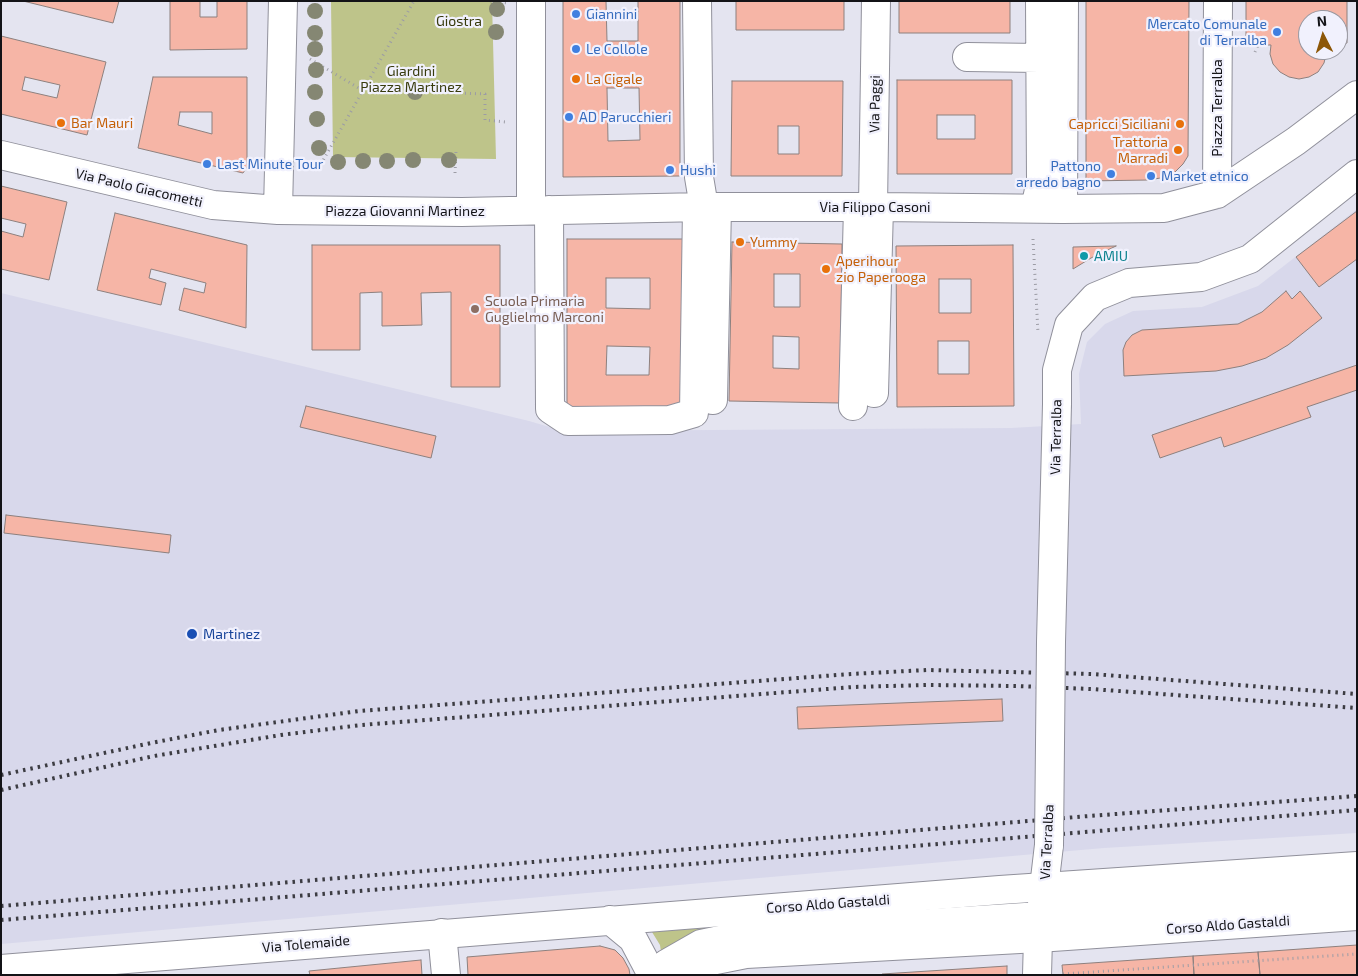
<!DOCTYPE html>
<style>
body{margin:0}
#map{position:relative;width:1358px;height:976px;overflow:hidden;background:#e4e4f0;font-family:"Exo 2",sans-serif}
canvas{display:block}
.frame{position:absolute;inset:0;border:2px solid #131317;pointer-events:none}
.north{position:absolute;left:1298px;top:10px;width:50px;height:50px;box-sizing:border-box;background:#f1f1fd;border:1px solid #9898a1;border-radius:50%;rotate:355deg;font-size:14px;font-weight:700;line-height:20px;text-align:center;color:#131317}
.north::after{content:'';display:block;margin:auto;width:18px;height:22px;background:#8d5708;clip-path:polygon(50% 0,100% 100%,50% 72%,0 100%)}
</style>
<div id="map">
<canvas width="1358" height="976"></canvas>
<div class="frame"></div>
<div class="north">N</div>
</div>
<script>
const ctx = document.querySelector('canvas').getContext('2d');
ctx.lineJoin = 'round';
function fill(path, color) { ctx.fillStyle = color; ctx.fill(path, 'evenodd'); }
const toPath = rows => new Path2D(rows.map(r => 'M' + r).join(''));
function stroke(path, color, width, dash) { ctx.strokeStyle = color; ctx.lineWidth = width; ctx.lineCap = dash ? 'butt' : 'round'; ctx.setLineDash(dash || []); ctx.stroke(path); }
function drawText(font, color, halo, rows, align = 'center') {
  ctx.font = font + ' "Exo 2",sans-serif'; ctx.lineWidth = 4.5; ctx.setLineDash([]); ctx.textBaseline = 'middle'; ctx.strokeStyle = halo; ctx.fillStyle = color; for (const [text, x, y, turn = 0] of rows) {
    ctx.save(); ctx.translate(x, y); ctx.rotate((+turn || 0) * Math.PI / 180); ctx.textAlign = isNaN(turn) ? turn : align; if (halo) ctx.strokeText(text, 0, 0); ctx.fillText(text, 0, 0); ctx.restore();
  }
}
fill(toPath([
 [1357,209,1357,833,1104,848,1,944,1,293,529,421,563,431,1011,428,1081,424,1079,374,1087,342,1105,324,1133,311,1202,307,1258,286]
]), '#d8d8eb');
fill(toPath([
 [331,1,492,1,496,159,333,157],
 [990,905,991,911,662,958,660,945,652,932]
]), '#bec48a');
const building = toPath([
 [23,1,119,1,113,23,23,1],
 [170,1,200,1,200,17,217,17,217,1,247,1,247,49,170,50,170,1],
 [563,1,606,1,607,41,638,41,638,1,680,1,680,176,563,177,563,1],
 [607,88,639,88,640,140,608,141,607,88],
 [736,1,844,1,844,30,736,30,736,1],
 [899,1,1010,1,1010,33,899,33,899,1],
 [1086,1,1189,1,1188,156,1183,164,1175,172,1166,177,1149,180,1086,181,1086,1],
 [1246,1,1347,1,1347,43,1338,44,1338,20,1308,20,1308,50,1327,50,1324,63,1318,72,1309,77,1299,79,1289,77,1280,72,1273,64,1270,54,1271,45,1246,45,1246,1],
 [1,36,106,62,87,135,1,114,1,36],
 [25,77,60,85,57,98,22,90,25,77],
 [153,77,247,77,247,167,243,173,138,148,153,77],
 [180,112,212,112,212,134,178,125,180,112],
 [897,80,1012,80,1012,174,897,174,897,80],
 [937,115,975,115,975,139,937,139,937,115],
 [732,81,843,81,842,176,731,176,732,81],
 [778,126,799,126,799,154,778,154,778,126],
 [1,186,67,202,49,280,1,269,1,231,23,237,26,224,1,218,1,186],
 [1357,211,1357,259,1319,287,1296,257,1357,211],
 [115,213,247,245,246,328,179,310,184,288,204,293,206,283,151,269,149,278,166,283,161,305,97,290,115,213],
 [567,239,685,239,684,405,632,411,567,411,567,239],
 [606,278,650,278,650,309,606,308,606,278],
 [607,346,650,347,649,375,606,375,607,346],
 [732,242,842,244,840,403,729,401,732,242],
 [774,274,800,274,800,307,774,307,774,274],
 [773,336,799,337,799,369,773,368,773,336],
 [312,245,500,245,500,387,451,387,451,292,421,293,422,325,382,326,382,292,360,293,360,350,312,350,312,245],
 [1013,245,1014,406,897,407,896,246,1013,245],
 [939,279,971,279,971,313,939,313,939,279],
 [938,341,969,341,969,374,938,374,938,341],
 [1116,246,1091,258,1073,269,1073,247,1116,246],
 [1286,291,1292,299,1300,291,1322,318,1288,345,1266,358,1242,366,1216,371,1124,376,1123,350,1126,342,1132,335,1142,330,1238,324,1262,312,1286,291],
 [1357,365,1357,390,1307,407,1311,417,1224,447,1221,437,1160,458,1152,435,1357,365],
 [306,406,436,436,431,458,300,427,306,406],
 [6,515,171,535,169,553,4,533,6,515],
 [1002,699,1003,721,798,729,797,707,1002,699],
 [1357,945,1357,975,1260,975,1258,952,1357,945],
 [600,946,615,950,623,958,629,969,630,975,468,975,467,957,600,946],
 [1258,952,1260,975,1194,975,1193,956,1258,952],
 [1193,956,1194,975,1063,975,1062,965,1193,956],
 [421,960,422,975,310,975,309,971,421,960],
 [1007,966,1007,975,882,975,882,974,1007,966]
]);
fill(building, '#f6b5a6');
stroke(building, '#8d807e', 1);
const minor = toPath([
 [697,1,699,177,704,207],
 [967,57,1039,58],
 [1,155,213,205,278,210,462,212,704,207,879,207,1063,209,1164,208,1217,194,1296,141,1357,95],
 [1217,194,1218,1],
 [873,207,876,1],
 [1035,208,1041,181,1040,1],
 [1063,209,1064,1],
 [278,210,283,1],
 [531,210,531,1],
 [549,210,550,409,568,421,670,420,694,413,697,207],
 [874,393,879,207],
 [713,400,717,207],
 [1057,404,1057,370,1069,325,1095,297,1129,283,1201,277,1250,259,1357,174],
 [853,406,858,207],
 [442,933,446,975],
 [662,975,666,964,701,944,744,935,1041,916,1078,908,1357,891],
 [1037,975,1038,938,1049,845]
]);
const major = toPath([
 [610,920,633,939,650,971,650,975],
 [1,969,1000,890,1357,866],
 [683,975,706,962,746,954,1038,938,1357,916]
]);
stroke(minor, '#90909b', 30);
stroke(major, '#90909b', 30);
stroke(toPath([
 [490,1,507,3],
 [1255,52,1258,45],
 [310,59,362,90],
 [435,92,485,94,485,120,506,122],
 [321,164,414,1],
 [455,173,456,151],
 [1033,239,1038,333],
 [1063,974,1357,954]
]), '#9c9ca5', 3, [1, 4]);
stroke(minor, '#fff', 28);
stroke(major, '#fff', 28);
stroke(toPath([
 [1,775,151,743,219,730,359,711,851,674,927,670,1092,674,1357,694],
 [1,790,154,756,281,735,361,725,853,687,928,685,1017,686,1091,689,1357,708],
 [1,906,1089,816,1357,796],
 [1,920,1357,810]
]), '#3c3c42', 4, [2.5, 5]);
const minorBridge = toPath([
 [1049,845,1051,642,1057,404]
]);
stroke(minorBridge, '#90909b', 30, []);
stroke(minorBridge, '#fff', 28);
ctx.fillStyle = '#858773';
for (const [x, y] of [
 [497,9],
 [315,11],
 [496,32],
 [315,33],
 [315,49],
 [316,70],
 [315,92],
 [415,92],
 [317,119],
 [319,148],
 [413,160],
 [449,160],
 [363,161],
 [387,161],
 [338,162]
]) { ctx.beginPath(); ctx.arc(x, y, 8, 0, 2 * Math.PI); ctx.fill(); }
for (const [x, y, r, color] of [
 [576,14,5,"#3f7fe0"],
 [1277,32,5,"#3f7fe0"],
 [576,49,5,"#3f7fe0"],
 [576,79,5,"#e8710a"],
 [569,117,5,"#3f7fe0"],
 [61,123,5,"#e8710a"],
 [1180,124,5,"#e8710a"],
 [1178,150,5,"#e8710a"],
 [207,164,5,"#3f7fe0"],
 [670,170,5,"#3f7fe0"],
 [1111,174,5,"#3f7fe0"],
 [1151,176,5,"#3f7fe0"],
 [740,242,5,"#e8710a"],
 [1084,256,5,"#0f9aa8"],
 [826,269,5,"#e8710a"],
 [475,309,5,"#8d6e63"],
 [192,634,6,"#1a4fb4"]
]) { const dot = new Path2D(); dot.arc(x, y, r, 0, 2 * Math.PI); ctx.fillStyle = color; ctx.fill(dot); stroke(dot, '#f1f1fd', 2); }
drawText('14px', '#366cbe', '#f1f1fd', [
 ["Giannini",586,14],
 ["Mercato Comunale",1267,24,"right"],
 ["di Terralba",1267,40,"right"],
 ["Le Collole",586,49],
 ["AD Parucchieri",579,117],
 ["Last Minute Tour",217,164],
 ["Pattono",1101,166,"right"],
 ["arredo bagno",1101,182,"right"],
 ["Hushi",680,170],
 ["Market etnico",1161,176]
], 'left');
drawText('14px', '#383b0d', '#f1f1fd', [
 ["Giostra",459,21],
 ["Giardini",411,71],
 ["Piazza Martinez",411,87]
]);
drawText('14px', '#c56008', '#f1f1fd', [
 ["La Cigale",586,79],
 ["Bar Mauri",71,123],
 ["Capricci Siciliani",1170,124,"right"],
 ["Trattoria",1168,142,"right"],
 ["Marradi",1168,158,"right"],
 ["Yummy",750,242],
 ["Aperihour",836,261],
 ["zio Paperooga",836,277]
], 'left');
drawText('14px', '#131317', '#f1f1fd', [
 ["Via Paggi",875,104,-89],
 ["Piazza Terralba",1217,108,-90],
 ["Via Paolo Giacometti",139,188,13],
 ["Via Filippo Casoni",875,207],
 ["Piazza Giovanni Martinez",405,211],
 ["Via Terralba",1056,437,-89],
 ["Via Terralba",1047,842,-87],
 ["Corso Aldo Gastaldi",828,904,-4],
 ["Corso Aldo Gastaldi",1228,925,-4],
 ["Via Tolemaide",306,944,-5]
]);
drawText('14px', '#0d838f', '#f1f1fd', [
 ["AMIU",1094,256]
], 'left');
drawText('14px', '#785e54', '#f1f1fd', [
 ["Scuola Primaria",485,301],
 ["Guglielmo Marconi",485,317]
], 'left');
drawText('14px', '#164399', '#f1f1fd', [
 ["Martinez",203,634]
], 'left');
</script>
